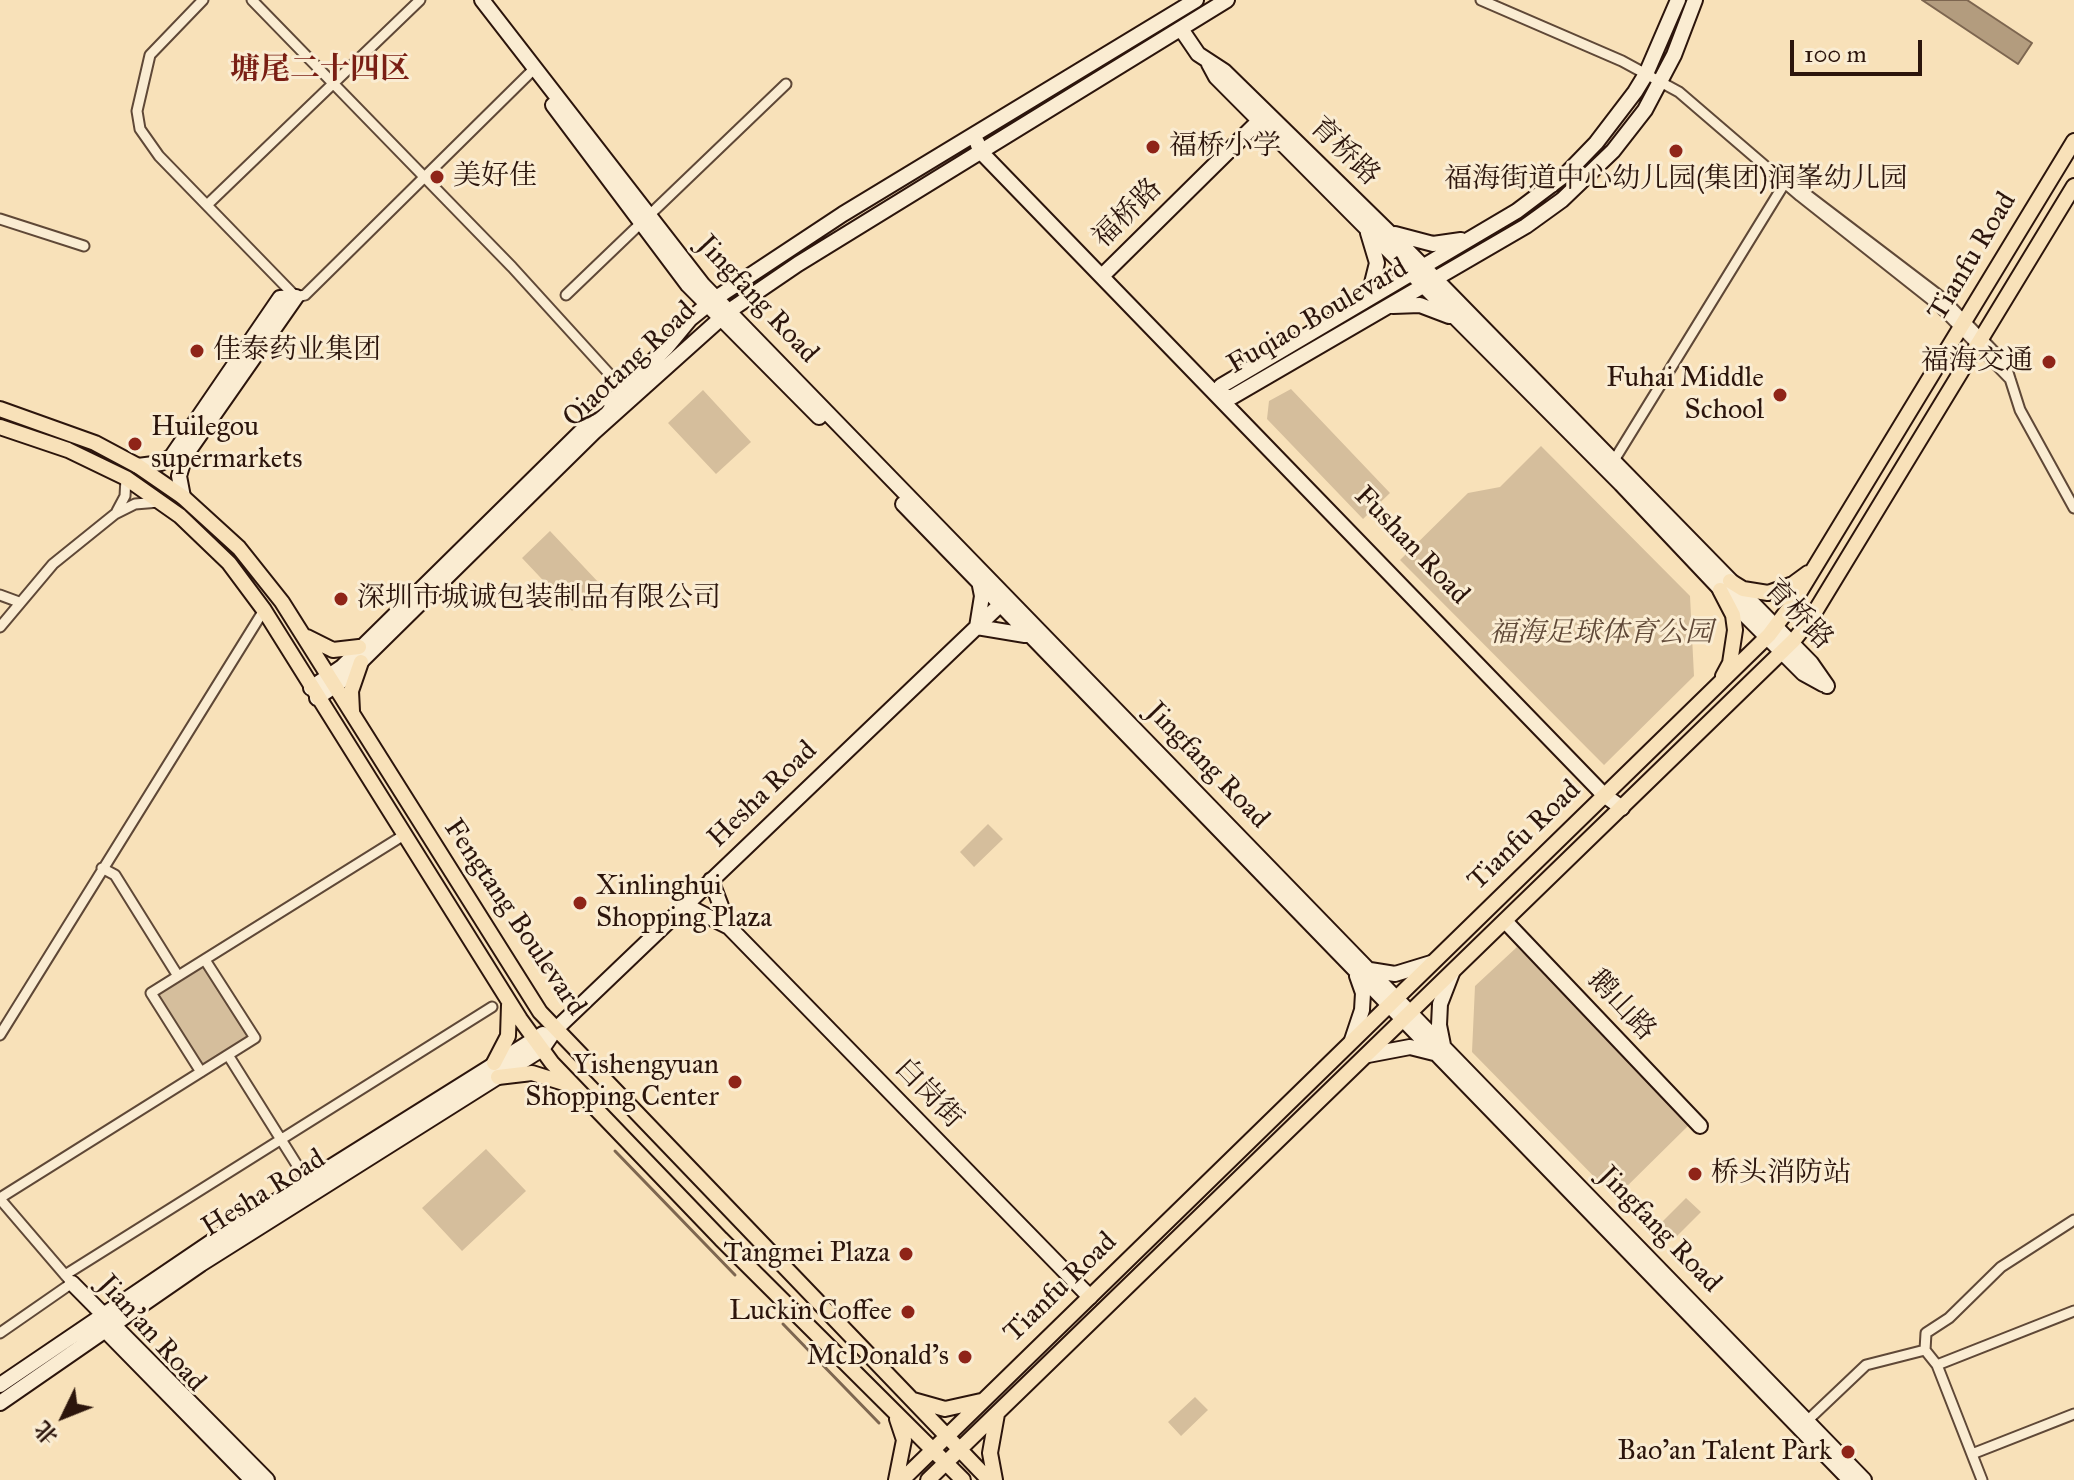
<!DOCTYPE html>
<meta charset="utf-8">
<style>
body{margin:0}
#map{position:relative;width:2074px;height:1480px;overflow:hidden;background:#f8e1b9;font-family:"IM FELL Great Primer","Noto Serif SC",serif}
canvas{display:block}
.north{position:absolute;left:24px;top:1376px;width:80px;height:80px;-webkit-text-stroke:6px #faecd2;paint-order:stroke;rotate:227deg;font-size:22px;font-weight:700;line-height:32px;text-align:center;color:#2c150c}
.north::after{content:'';display:block;margin:auto;width:28px;height:36px;background:#2c150c;clip-path:polygon(50% 0,100% 100%,50% 72%,0 100%)}
.scale{position:absolute;left:1790px;top:40px;width:132px;height:36px;box-sizing:border-box;border:4px solid #2c150c;border-top:0;padding-left:10px;font-size:24px;line-height:28px;white-space:nowrap;color:#2c150c;-webkit-text-stroke:6px #faecd2;paint-order:stroke}
</style>
<div id="map">
<canvas width="2074" height="1480"></canvas>
<div class="north">北</div>
<div class="scale">100 m</div>
</div>
<script>
const ctx = document.querySelector('canvas').getContext('2d');
ctx.lineJoin = 'round';
function fill(path, color) { ctx.fillStyle = color; ctx.fill(path, 'evenodd'); }
const toPath = rows => new Path2D(rows.map(r => 'M' + r).join(''));
function stroke(path, color, width, dash) { ctx.strokeStyle = color; ctx.lineWidth = width; ctx.lineCap = dash ? 'butt' : 'round'; ctx.setLineDash(dash || []); ctx.stroke(path); }
function drawText(font, color, halo, rows, align = 'center') {
  ctx.font = font + ' "IM FELL Great Primer","Noto Serif SC",serif'; ctx.lineWidth = 6; ctx.setLineDash([]); ctx.textBaseline = 'middle'; ctx.strokeStyle = halo; ctx.fillStyle = color; for (const [text, x, y, turn = 0] of rows) {
    ctx.save(); ctx.translate(x, y); ctx.rotate((+turn || 0) * Math.PI / 180); ctx.textAlign = isNaN(turn) ? turn : align; if (halo) ctx.strokeText(text, 0, 0); ctx.fillText(text, 0, 0); ctx.restore();
  }
}
fill(toPath([
 [1291,389,1390,493,1363,519,1267,419,1269,401],
 [703,390,751,442,716,474,668,423],
 [1541,446,1690,596,1694,676,1604,765,1400,560,1468,493,1500,487],
 [550,531,600,584,572,611,522,558],
 [988,824,1003,839,974,867,960,852],
 [1517,947,1690,1124,1615,1198,1472,1052,1475,986],
 [204,965,249,1037,202,1066,157,995],
 [486,1149,526,1191,462,1251,422,1208],
 [1686,1198,1701,1212,1676,1237,1661,1223],
 [1195,1397,1208,1410,1181,1436,1168,1422]
]), '#d5be9c');
const water = toPath([
 [1922,0,1967,0,2032,43,2018,64,1922,0]
]);
fill(water, '#b39c7e');
stroke(water, '#7d6650', 2);
stroke(toPath([
 [615,1151,735,1275],
 [783,1324,879,1423]
]), '#7d6650', 3);
const street = toPath([
 [203,0,150,55,137,111,140,129,159,156,296,297],
 [252,0,512,267,623,389],
 [1481,0,1622,61,1679,92,1800,196,1939,306,2010,379],
 [1793,184,1944,299,2005,363,2020,410,2074,508],
 [207,205,420,0],
 [0,219,84,246],
 [566,295,786,84],
 [296,297,305,295,535,68],
 [1613,462,1786,181],
 [117,511,125,496,126,478],
 [0,595,19,602],
 [0,627,53,564,115,514,135,504,159,502],
 [102,868,115,875,178,976],
 [0,1035,264,610],
 [228,1055,307,1181],
 [201,1072,151,993,404,835],
 [0,1198,255,1038,205,960],
 [0,1199,72,1283,0,1333],
 [65,1275,492,1007],
 [1925,1350,1926,1333,1949,1318,2001,1267,2074,1220],
 [1937,1365,2074,1311],
 [1807,1421,1866,1365,1925,1350,1937,1365,1982,1480],
 [1972,1454,2074,1414]
]);
const secondary = toPath([
 [482,0,703,285,1864,1480],
 [1678,0,1646,74,1635,92,1596,143,1566,174,1517,211,1221,386,1219,397,1232,397,1526,226,1562,200,1613,151,1645,110,1674,55,1695,0],
 [1181,29,1198,54,1224,71,1407,250,1811,663,1827,686],
 [1209,64,1216,77,1621,484,1743,613,1803,673,1823,684],
 [553,105,688,285,819,417],
 [977,142,980,151,1604,795,1622,808],
 [1395,234,1433,244,1461,240],
 [1102,276,1259,121],
 [1362,299,1371,287,1377,263,1368,233],
 [1393,306,1420,305,1449,316],
 [138,466,161,463,172,456,280,298,296,297],
 [183,497,179,476,185,456,296,297],
 [903,504,1850,1480],
 [980,586,982,596,977,627,1025,635],
 [311,688,342,667,666,348,690,319,716,298,843,214,1196,0],
 [317,698,340,682,594,432,729,311,798,264,1227,0],
 [711,880,729,927],
 [685,905,729,927,1090,1297],
 [1505,921,1700,1126],
 [1370,970,1395,974,1431,963],
 [1352,1040,1362,1010,1363,993,1357,976],
 [1443,1045,1439,1025,1440,1004,1452,973],
 [1368,1055,1410,1047,1434,1053],
 [72,1283,267,1480],
 [101,1326,252,1480],
 [0,1385,211,1242,543,1034],
 [0,1403,201,1264,542,1049,555,1030,1004,601]
]);
const primary = toPath([
 [0,409,95,443,138,466,183,497,239,548,282,602,540,1012,989,1480],
 [0,427,68,450,126,478,180,516,229,563,264,610,520,1019,552,1063,721,1239,963,1480],
 [1730,581,1743,589,1768,593,1793,584,1808,573],
 [1720,590,1733,615,1735,630,1730,663,1723,676],
 [307,637,333,650,359,647],
 [352,711,351,691,361,662],
 [494,1063,508,1036,509,1005],
 [498,1077,532,1073,567,1084],
 [913,1400,945,1409,981,1401],
 [896,1480,904,1440,897,1419],
 [902,1480,1769,635,1793,603,2074,141],
 [928,1480,1794,640,1810,620,2074,186],
 [995,1480,990,1453,997,1414]
]);
stroke(street, '#5f4837', 13);
stroke(secondary, '#2c150c', 18);
stroke(primary, '#2c150c', 18);
stroke(street, '#faecd2', 9);
stroke(secondary, '#faecd2', 14);
stroke(primary, '#f8e1b9', 14);
for (const [x, y, r, color] of [
 [1153,147,8,"#8f2418"],
 [1676,151,8,"#8f2418"],
 [437,177,8,"#8f2418"],
 [197,351,8,"#8f2418"],
 [2049,362,8,"#8f2418"],
 [1780,395,8,"#8f2418"],
 [135,444,8,"#8f2418"],
 [341,599,8,"#8f2418"],
 [580,903,8,"#8f2418"],
 [735,1082,8,"#8f2418"],
 [1695,1174,8,"#8f2418"],
 [906,1254,8,"#8f2418"],
 [908,1312,8,"#8f2418"],
 [965,1357,8,"#8f2418"],
 [1848,1452,8,"#8f2418"]
]) { const dot = new Path2D(); dot.arc(x, y, r, 0, 2 * Math.PI); ctx.fillStyle = color; ctx.fill(dot); stroke(dot, '#faecd2', 3); }
drawText('28px', '#2c150c', '#faecd2', [
 ["福桥小学",1169,147],
 ["美好佳",453,177],
 ["福海街道中心幼儿园(集团)润峯幼儿园",1676,180,"center"],
 ["佳泰药业集团",213,351],
 ["福海交通",2033,362,"right"],
 ["Fuhai Middle",1764,379,"right"],
 ["School",1764,411,"right"],
 ["Huilegou",151,428],
 ["supermarkets",151,460],
 ["深圳市城诚包装制品有限公司",357,599],
 ["Xinlinghui",596,887],
 ["Shopping Plaza",596,919],
 ["Yishengyuan",719,1066,"right"],
 ["Shopping Center",719,1098,"right"],
 ["桥头消防站",1711,1174],
 ["Tangmei Plaza",890,1254,"right"],
 ["Luckin Coffee",892,1312,"right"],
 ["McDonald's",949,1357,"right"],
 ["Bao'an Talent Park",1832,1452,"right"]
], 'left');
drawText('28px', '#2c150c', '#faecd2', [
 ["育桥路",1344,152,44],
 ["福桥路",1128,214,-45],
 ["Tianfu Road",1973,257,-59],
 ["Jingfang Road",757,300,47],
 ["Fuqiao Boulevard",1318,317,-30],
 ["Qiaotang Road",630,365,-43],
 ["Fushan Road",1411,546,46],
 ["育桥路",1798,615,46],
 ["Jingfang Road",1207,766,46],
 ["Hesha Road",763,795,-44],
 ["Tianfu Road",1525,836,-44],
 ["Fengtang Boulevard",514,918,56],
 ["鹅山路",1621,1006,47],
 ["白岗街",928,1094,46],
 ["Hesha Road",264,1194,-32],
 ["Jingfang Road",1659,1230,46],
 ["Tianfu Road",1061,1288,-44],
 ["Jian'an Road",151,1334,48]
]);
drawText('italic 28px', '#5f4837', '#faecd2', [
 ["福海足球体育公园",1601,634]
]);
drawText('bold 30px', '#7a1f14', '#faecd2', [
 ["塘尾二十四区",320,71]
]);
</script>
